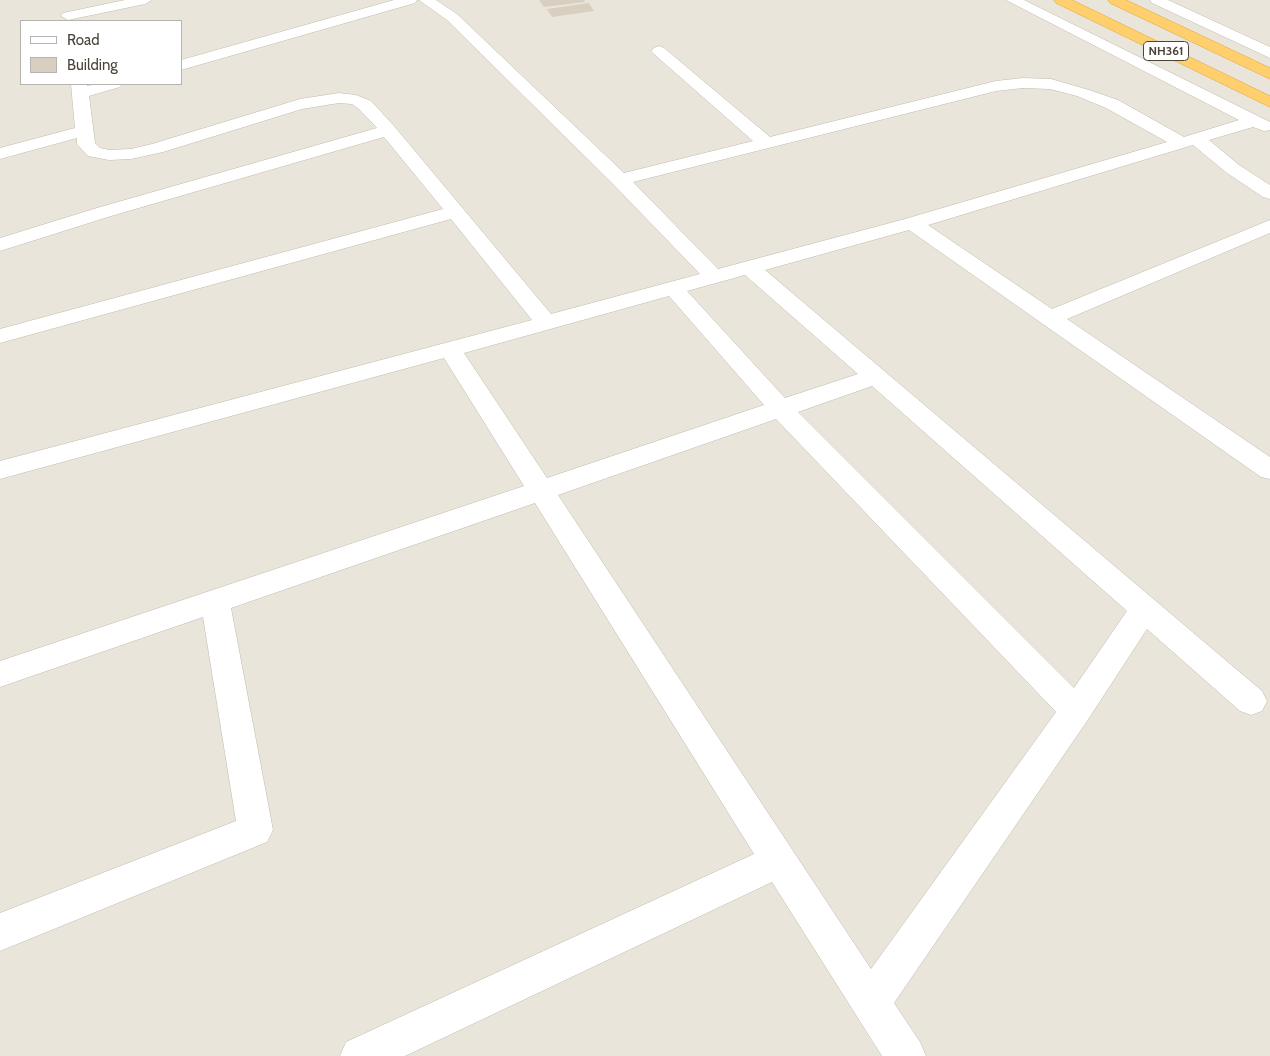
<!DOCTYPE html>
<style>
body{margin:0}
#map{position:relative;width:1270px;height:1056px;overflow:hidden;background:#f6f3ec;font-family:Cabin,sans-serif}
canvas{display:block}
.legend{position:absolute;left:20px;top:20px;width:162px;height:65px;box-sizing:border-box;background:#fff;border:1px solid #b7b4b0;margin:0;padding:6px 9px;list-style:none;font-size:15px;color:#4b4439}
.legend li{display:flex;align-items:center;gap:10px;height:25px}
.legend b{width:25px;border:1px solid #b7b4b0}
</style>
<div id="map">
<canvas width="1270" height="1056"></canvas>
<ul class="legend">
<li><b style="height:6px;background:#fff"></b>Road</li>
<li><b style="height:14px;background:#d8cfc1"></b>Building</li>
</ul>
</div>
<script>
const ctx = document.querySelector('canvas').getContext('2d');
ctx.lineJoin = 'round';
function fill(path, color) { ctx.fillStyle = color; ctx.fill(path, 'evenodd'); }
const toPath = rows => new Path2D(rows.map(r => 'M' + r).join(''));
function stroke(path, color, width, dash) { ctx.strokeStyle = color; ctx.lineWidth = width; ctx.lineCap = dash ? 'butt' : 'round'; ctx.setLineDash(dash || []); ctx.stroke(path); }
function drawText(font, color, halo, rows, align = 'center') {
  ctx.font = font + ' Cabin,sans-serif'; ctx.lineWidth = 5; ctx.setLineDash([]); ctx.textBaseline = 'middle'; ctx.strokeStyle = halo; ctx.fillStyle = color; for (const [text, x, y, turn = 0] of rows) {
    ctx.save(); ctx.translate(x, y); ctx.rotate((+turn || 0) * Math.PI / 180); ctx.textAlign = isNaN(turn) ? turn : align; if (halo) ctx.strokeText(text, 0, 0); ctx.fillText(text, 0, 0); ctx.restore();
  }
}
fill(toPath([
 [0,0,1270,0,1270,1056,0,1056],
 [21,21,181,21,181,84,21,84]
]), '#eae5da');
fill(toPath([
 [539,0,584,0,585,2,544,7],
 [589,3,594,11,552,17,547,9]
]), '#d8cfc1');
const minor = toPath([
 [125,0,152,0,145,4,68,20,61,16,63,13,125,0],
 [394,0,417,0,415,3,181,70,181,60,394,0],
 [419,0,436,0,457,14,624,173,753,141,654,54,651,51,654,48,659,46,664,48,770,137,996,81,1023,78,1051,79,1089,90,1118,100,1184,137,1239,120,1006,0,1024,0,1270,122,1270,130,1264,131,1253,127,1209,140,1239,165,1270,185,1270,199,1263,197,1227,173,1193,145,928,225,1052,309,1270,220,1270,233,1067,319,1270,457,1270,479,1261,477,909,230,765,270,1262,691,1267,701,1262,711,1251,715,1240,711,1147,629,1087,721,894,1003,920,1042,926,1056,882,1056,772,882,405,1056,340,1056,346,1042,754,854,535,503,231,608,273,830,267,842,0,951,0,913,236,821,203,617,0,687,0,661,524,486,444,358,0,479,0,461,532,320,451,219,0,343,0,329,443,209,384,137,111,216,0,251,0,238,97,208,377,128,359,109,352,104,339,103,302,109,163,152,131,159,109,160,88,156,77,144,77,138,0,159,0,148,75,128,71,84,87,84,87,86,97,84,122,84,120,87,89,96,95,143,100,148,109,150,131,149,152,144,300,99,339,93,356,95,371,101,394,126,551,314,700,274,613,184,447,20,419,0],
 [1023,88,1050,89,1077,96,1106,108,1167,142,905,219,718,269,633,182,996,91,1023,88],
 [745,275,858,374,785,398,687,291,745,275],
 [669,296,764,405,547,478,464,353,669,296],
 [872,386,1127,611,1074,688,798,412,872,386],
 [776,419,1056,712,871,969,558,495,776,419],
 [1150,0,1168,0,1270,47,1270,58,1152,3,1150,0]
]);
const highway = toPath([
 [1054,0,1072,0,1270,96,1270,107,1056,3,1054,0],
 [1108,0,1126,0,1270,68,1270,79,1110,3,1108,0]
]);
stroke(minor, '#c2bbae', 1);
stroke(highway, '#e0a43c', 1);
fill(minor, '#fff');
fill(highway, '#ffcf6e');
for (const [x, y, w] of [
 [1166,51,45]
]) { const box = new Path2D(); box.roundRect(x - w / 2, y - 9.5, w, 19, 4); ctx.fillStyle = '#fff'; ctx.fill(box); stroke(box, '#4b4439', 1); }
drawText('bold 12px', '#4b4439', null, [
 ["NH361",1166,51]
]);
</script>
